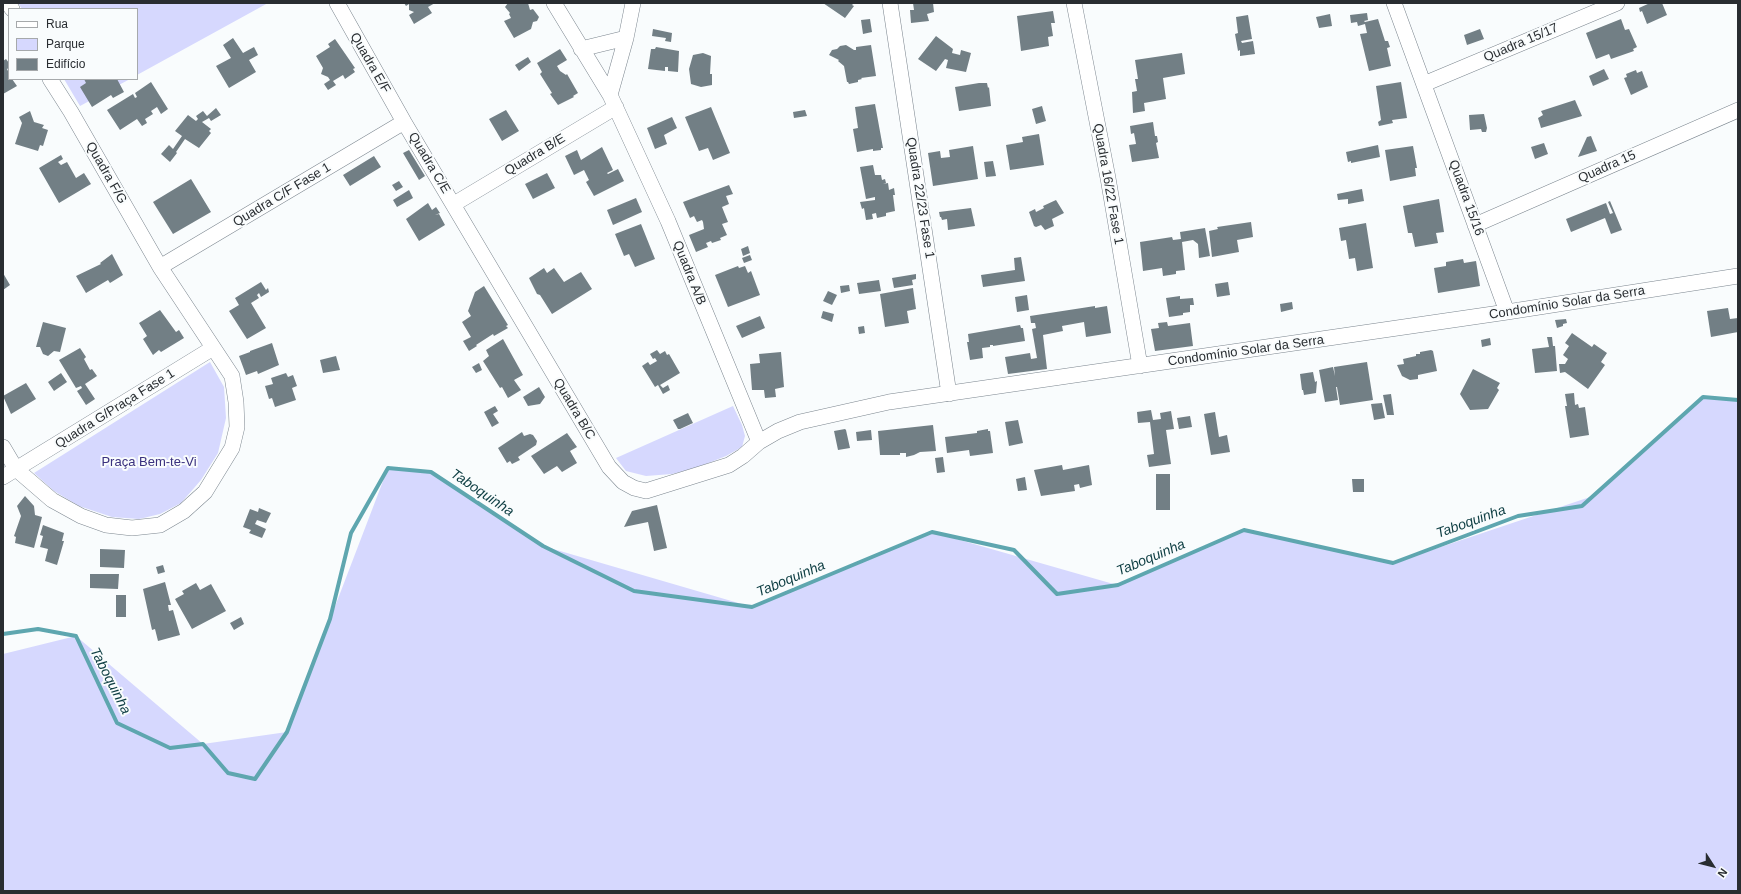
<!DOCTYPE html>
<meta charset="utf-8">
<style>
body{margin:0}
#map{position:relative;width:1741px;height:894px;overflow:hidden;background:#f9fcfd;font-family:Arial,sans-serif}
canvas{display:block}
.frame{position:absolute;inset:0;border:4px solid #292d31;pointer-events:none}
.legend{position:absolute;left:8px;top:8px;width:130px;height:72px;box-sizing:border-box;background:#f9fcfd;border:1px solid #a6a9ab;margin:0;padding:5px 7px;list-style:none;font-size:12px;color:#292d31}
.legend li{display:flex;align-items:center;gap:8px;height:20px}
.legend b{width:20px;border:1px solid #a6a9ab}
.north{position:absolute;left:1693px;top:846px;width:40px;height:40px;-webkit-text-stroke:3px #f9fcfd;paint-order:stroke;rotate:126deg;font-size:11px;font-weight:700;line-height:16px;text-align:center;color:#292d31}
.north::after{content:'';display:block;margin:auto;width:14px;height:18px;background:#292d31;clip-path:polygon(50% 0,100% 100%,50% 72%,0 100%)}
</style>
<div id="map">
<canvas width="1741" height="894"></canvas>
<div class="frame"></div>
<ul class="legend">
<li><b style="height:5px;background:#fff"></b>Rua</li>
<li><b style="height:11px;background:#d6d8fe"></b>Parque</li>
<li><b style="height:11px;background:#727f85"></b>Edifício</li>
</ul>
<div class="north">N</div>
</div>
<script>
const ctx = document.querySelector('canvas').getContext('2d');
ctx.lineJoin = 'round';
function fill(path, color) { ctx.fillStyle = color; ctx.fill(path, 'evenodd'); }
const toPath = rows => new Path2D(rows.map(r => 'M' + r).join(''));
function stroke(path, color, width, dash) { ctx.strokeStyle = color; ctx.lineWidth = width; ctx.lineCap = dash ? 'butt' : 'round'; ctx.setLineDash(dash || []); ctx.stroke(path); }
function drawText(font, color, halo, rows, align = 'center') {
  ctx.font = font + ' Arial,sans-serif'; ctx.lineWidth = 4; ctx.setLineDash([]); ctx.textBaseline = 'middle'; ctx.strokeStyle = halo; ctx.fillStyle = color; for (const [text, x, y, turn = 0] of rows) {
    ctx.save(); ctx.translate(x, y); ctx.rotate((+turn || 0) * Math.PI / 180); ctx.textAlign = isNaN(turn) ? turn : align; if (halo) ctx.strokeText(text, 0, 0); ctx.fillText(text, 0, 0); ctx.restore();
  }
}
fill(toPath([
 [18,3,268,3,137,75,137,9,22,9],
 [64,79,130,79,80,106],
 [210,362,224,387,226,418,218,453,201,480,181,503,160,514,139,519,112,517,79,506,54,491,34,473],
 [1703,397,1738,400,1738,891,3,891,3,654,76,636,203,744,287,732,388,468,431,472,543,546,752,607,932,532,1117,585,1244,530,1393,563,1593,496],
 [733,406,742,425,745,436,742,447,726,456,696,468,672,474,646,476,626,471,616,458]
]), '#d6d8fe');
stroke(toPath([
 [3,634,38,629,76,636,117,723,170,748,203,744,228,773,255,779,287,732,330,619,351,533,388,468,431,472,543,546,634,591,752,607,932,532,1014,550,1057,594,1118,585,1244,530,1393,563,1518,516,1582,506,1703,397,1738,400]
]), '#5ea6af', 4);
fill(toPath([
 [404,3,435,3,428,7,432,13,414,24,409,15,414,12,409,10,409,4,406,6],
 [508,3,528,3,530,10,533,9,539,17,537,21,533,22,531,29,514,38,504,21,511,18,509,14,510,13,505,7],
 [823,3,854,3,852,5,854,6,845,18],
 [913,3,933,3,934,12,927,14,929,21,911,23,910,10,914,10],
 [1650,3,1662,3,1667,15,1647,24,1642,11,1640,12,1639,8],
 [1053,11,1055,23,1051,23,1053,36,1048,37,1049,46,1021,51,1017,16],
 [1367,13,1368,20,1364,21,1365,22,1378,19,1385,41,1388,41,1390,47,1387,48,1391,66,1369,71,1360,34,1367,33,1365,24,1358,26,1357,22,1351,23,1350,15],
 [1330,14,1332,26,1319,28,1316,17],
 [1248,15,1252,39,1241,41,1242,43,1253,41,1255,54,1240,56,1240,50,1238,51,1235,34,1238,33,1236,17],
 [870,19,872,32,863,34,861,20],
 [1621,19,1625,30,1629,29,1637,47,1633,49,1634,51,1611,59,1609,54,1596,59,1586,33],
 [653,29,672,33,671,42,665,41,666,38,652,36],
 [1480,29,1484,39,1467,45,1464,35],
 [936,36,953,49,952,53,960,55,961,50,971,53,966,72,946,68,948,60,945,59,936,71,918,59],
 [233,38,243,53,254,47,258,55,249,60,256,72,229,88,216,66,231,58,223,45],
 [335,39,355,68,353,69,355,72,345,79,343,75,333,81,336,85,328,90,324,84,330,80,328,77,321,74,323,68,316,56,330,47,328,44],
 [846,45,854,50,856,50,856,47,871,45,876,76,861,78,862,79,858,80,858,82,849,84,848,82,847,82,844,66,838,61,839,60,829,55,832,50,837,49,840,46],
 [656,47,679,51,678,72,668,71,668,67,665,67,665,71,648,69,651,49,655,49],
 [560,49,567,60,557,66,560,71,566,75,567,74,578,93,573,96,574,97,558,105,550,94,552,93,540,74,542,72,537,63],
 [703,53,711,56,710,74,712,74,712,85,701,87,691,84,689,69,693,55],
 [1182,53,1185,74,1163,78,1166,99,1144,103,1145,111,1133,113,1132,92,1137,91,1135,79,1138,79,1135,60],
 [528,57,531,62,519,71,515,65],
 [6,59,9,63,9,68,7,69,9,73,9,79,12,79,17,86,3,94,3,61],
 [1604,69,1609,79,1593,86,1589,76],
 [1636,70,1637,73,1642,71,1648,87,1631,95,1624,78,1627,77,1626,74],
 [84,79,117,79,124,92,113,98,111,95,92,107,80,87,86,83],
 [151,82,168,109,161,114,157,107,151,111,153,114,145,119,147,123,142,126,137,119,120,130,107,110,133,94,135,98,137,97,135,93],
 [1401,82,1407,118,1392,120,1393,123,1379,126,1378,122,1381,120,1376,86],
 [979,83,987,83,988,88,989,87,991,106,959,111,955,87],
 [1575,100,1582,116,1541,128,1538,118,1543,115,1541,111],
 [875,104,883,148,881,148,881,150,873,151,873,149,857,152,853,129,858,128,855,107],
 [1042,106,1046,121,1036,124,1032,109],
 [711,107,730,153,713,160,708,148,699,151,685,117],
 [216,108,221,115,211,121,209,118,202,122,211,129,209,131,211,133,199,148,185,139,176,152,177,153,170,162,161,154,169,145,173,149,182,136,175,131,188,115,196,121,198,119,196,116,203,111,207,116],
 [506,110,519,131,502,141,489,119],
 [805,110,807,116,794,118,793,112],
 [30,111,34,122,44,125,42,128,48,130,43,146,40,145,38,151,15,144,22,123,19,117],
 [1484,114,1487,128,1486,132,1482,132,1481,129,1470,130,1469,115],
 [672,117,677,128,664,135,667,144,655,149,647,128],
 [1153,122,1155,136,1157,136,1158,142,1156,143,1159,158,1132,162,1129,145,1136,144,1134,133,1131,134,1130,126],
 [1039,134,1044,165,1010,170,1006,145,1023,142,1022,137],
 [1591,136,1597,151,1578,157,1587,137],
 [1544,143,1548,154,1535,159,1531,147],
 [1378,145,1380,157,1351,163,1351,161,1348,162,1346,152],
 [973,146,978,179,933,186,928,153,940,151,941,158,950,157,949,150],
 [1413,146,1417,168,1415,168,1416,176,1390,181,1385,150],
 [602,147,613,170,607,173,608,174,618,169,624,181,594,196,586,182,589,180,584,170,574,175,565,156,577,150,581,160],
 [409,150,425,176,419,180,403,153],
 [61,155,63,159,58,162,61,165,67,162,76,178,84,173,91,184,59,203,39,168],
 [374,156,381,167,350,186,343,175],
 [993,161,996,176,986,177,984,162],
 [873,165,875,175,881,175,882,180,885,179,886,183,883,184,888,183,889,190,894,188,895,195,893,195,895,211,886,213,886,216,877,218,876,213,872,214,873,219,866,220,864,208,862,209,860,202,875,200,875,197,866,199,860,167],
 [547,173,555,188,533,199,525,184],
 [191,179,211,212,173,234,153,202],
 [399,181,403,187,396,191,392,185],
 [729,185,733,194,726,196,729,204,722,207,728,222,722,224,727,235,720,238,721,240,712,243,711,241,706,243,708,247,696,252,689,235,704,229,703,222,702,220,697,222,694,216,690,218,683,202],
 [1362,189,1364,201,1348,204,1348,199,1338,200,1337,194],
 [409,190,413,198,397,207,393,200],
 [636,198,642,212,613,225,607,210],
 [1439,199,1444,232,1436,233,1438,243,1415,247,1412,233,1408,233,1403,206],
 [1056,200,1064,213,1052,219,1054,226,1045,230,1041,225,1036,227,1034,226,1029,212,1035,209,1036,212,1044,208,1043,206],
 [1610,201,1622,230,1611,234,1605,218,1571,232,1566,219,1606,203,1610,214,1613,213,1608,202],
 [428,203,432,210,436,207,440,213,435,215,439,214,445,225,419,241,406,219],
 [971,208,975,226,948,230,947,219,942,220,941,217,940,217,939,212],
 [1251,222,1253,237,1237,240,1239,252,1212,257,1209,231,1218,229,1217,227],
 [1366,223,1373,268,1357,271,1355,258,1349,259,1346,240,1341,241,1339,228],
 [641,224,655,259,635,267,629,254,624,256,615,234],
 [1205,228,1210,256,1199,258,1198,244,1193,240,1182,242,1185,270,1176,271,1176,274,1163,276,1162,268,1143,271,1140,242,1172,237,1173,240,1181,239,1180,232],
 [748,246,750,253,743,256,741,249],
 [112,254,123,275,110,283,108,280,86,293,76,276,101,264,100,263],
 [750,255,752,260,744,263,742,258],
 [1021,257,1025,281,983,287,981,275,1015,270,1014,258],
 [1463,259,1464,263,1476,261,1480,286,1438,293,1434,268,1446,266,1446,262],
 [738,266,739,268,745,266,748,273,751,271,760,295,728,307,715,275],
 [544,268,547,273,554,268,564,282,581,272,592,289,552,314,540,295,537,294,529,278],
 [3,273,10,285,3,290],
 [916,274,916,279,912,280,913,285,894,288,892,278],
 [879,280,881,291,859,294,857,283],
 [261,282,266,290,268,288,269,292,261,297,259,293,257,295,259,298,251,303,266,328,247,339,229,311,239,305,235,298],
 [1228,282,1230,295,1217,297,1215,284],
 [849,285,850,291,841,293,840,286],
 [484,286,508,325,506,326,508,328,494,336,493,334,476,345,477,346,469,351,463,341,471,337,462,322,471,316,468,311,475,292],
 [913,288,916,309,907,311,909,323,885,327,880,294],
 [828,291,837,295,832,305,823,301],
 [1027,295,1029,310,1017,312,1015,297],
 [1180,296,1180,299,1193,298,1194,305,1190,305,1190,312,1183,313,1183,315,1169,317,1166,298],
 [1292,302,1293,309,1281,312,1280,304],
 [1095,306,1095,308,1107,306,1111,333,1086,337,1084,322,1062,326,1063,331,1043,335,1047,369,1008,374,1005,357,1030,353,1031,359,1037,358,1032,329,1036,328,1035,323,1031,323,1030,316],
 [1728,308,1730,319,1738,318,1738,332,1711,337,1707,311],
 [160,310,176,332,179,330,184,338,161,352,159,350,153,355,143,339,147,336,139,323],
 [823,311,834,314,832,322,821,318],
 [760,316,765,328,742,338,736,326],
 [1566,319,1567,323,1563,324,1563,326,1557,328,1555,320],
 [43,322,66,328,60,352,54,351,48,356,43,354,40,347,36,347],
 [1167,322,1168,326,1190,323,1193,346,1155,351,1151,329,1159,328,1158,323],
 [1020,325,1021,328,1023,328,1025,341,993,346,993,345,990,345,990,347,982,348,983,358,970,360,967,342,969,342,968,334],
 [864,326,865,333,859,334,858,327],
 [1572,333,1592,347,1594,344,1607,353,1601,362,1605,365,1588,389,1565,372,1560,373,1559,364,1565,364,1568,359,1563,355,1569,346,1565,343],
 [1547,337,1552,337,1553,346,1555,346,1557,371,1535,373,1532,349,1549,347],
 [1490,338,1491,345,1482,347,1481,340],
 [503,339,523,375,514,380,521,390,508,398,502,387,500,388,483,361,489,356,486,350],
 [272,343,279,365,258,374,257,371,246,375,239,356,250,352,250,351],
 [80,348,86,357,84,359,90,370,92,369,97,376,85,384,95,399,86,405,77,391,82,388,81,386,76,388,59,360],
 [657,350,660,354,665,351,667,355,669,354,680,373,660,385,663,388,668,385,670,390,663,394,658,385,655,387,642,366,648,362,650,365,657,361,655,358,653,359,650,354],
 [1431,350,1433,351,1437,371,1418,375,1418,379,1410,380,1402,376,1397,365,1404,364,1403,359,1416,356,1416,354,1420,354,1420,352],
 [781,352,784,387,775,389,776,397,765,398,764,390,752,390,750,364,760,363,759,354],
 [336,356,340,370,323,373,320,360],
 [1367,362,1373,400,1340,405,1337,387,1336,387,1338,400,1325,402,1319,370,1333,367,1335,376,1334,367],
 [479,363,482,370,476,373,472,367],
 [1473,369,1500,383,1497,388,1499,390,1488,409,1470,410,1460,394],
 [1313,372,1315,382,1317,381,1316,393,1304,395,1303,390,1302,390,1300,374],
 [61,373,67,382,54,391,48,382],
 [286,373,288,377,293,375,297,386,292,388,296,400,275,407,272,398,269,399,265,386,273,384,271,378],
 [26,383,36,399,11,414,3,396],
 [539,387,545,397,540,404,528,406,523,397],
 [1574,393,1575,405,1578,404,1579,408,1585,407,1589,435,1570,438,1565,406,1567,406,1565,394],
 [1391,394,1394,415,1387,415,1383,395],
 [1382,403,1385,418,1374,420,1371,404],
 [495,406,498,411,493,414,499,423,492,427,484,412],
 [1151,410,1153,420,1161,419,1160,413,1171,411,1174,429,1166,430,1171,464,1149,467,1147,455,1154,454,1150,422,1138,423,1137,412],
 [1215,412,1219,437,1227,435,1230,452,1211,455,1204,414],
 [688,413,693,423,680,429,678,429,673,420],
 [1190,416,1192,427,1179,429,1177,418],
 [1018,420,1023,443,1009,446,1005,422],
 [933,425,936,451,920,452,914,455,906,457,906,453,900,453,900,455,880,455,878,431],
 [845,429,846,430,850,448,838,450,834,431],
 [988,429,988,431,990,431,993,453,970,456,969,450,947,453,945,437,977,433,977,431],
 [871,430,872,440,857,441,856,432],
 [522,432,524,436,530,434,533,435,537,441,536,445,518,457,520,460,512,464,510,461,507,463,498,448],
 [567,433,577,447,570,451,577,463,562,472,557,466,544,474,531,456],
 [943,457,945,472,937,473,935,458],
 [1062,465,1063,470,1089,465,1092,485,1080,488,1079,484,1074,485,1075,491,1041,496,1034,470],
 [1156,474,1170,474,1170,510,1156,510],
 [1025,477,1027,490,1018,491,1016,479],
 [1352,479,1364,479,1364,492,1353,492],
 [25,496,34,506,35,515,42,517,34,548,15,543,16,537,14,536,21,516,17,506],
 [657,505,667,548,654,551,648,522,624,527,632,511],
 [259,508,271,513,266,523,257,520,255,524,266,529,262,538,249,533,251,530,243,527,250,509,258,512],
 [43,525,64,533,62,541,64,541,57,565,45,561,48,549,40,547,43,536,40,535],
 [100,549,125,550,124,568,100,567],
 [163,565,165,572,158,574,156,567],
 [90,574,119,574,118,589,90,588],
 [165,582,171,605,168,605,169,611,173,610,180,635,158,641,155,629,152,630,143,589],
 [196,583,200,590,211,584,226,611,192,629,175,599,184,594,182,591],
 [116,595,126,595,126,617,116,617],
 [241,617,244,624,234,630,230,623]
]), '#727f85');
const minor = toPath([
 [8,3,12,9],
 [337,3,404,122,609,467,623,482,634,488,646,491,729,465,743,456,759,442,778,431,800,422,889,402,1507,312,1738,276],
 [554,3,610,95,668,221,759,442],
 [890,3,949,394],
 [1074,3,1108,178,1140,366],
 [1394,3,1507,312],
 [581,49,626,38],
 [1424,84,1617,3],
 [610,95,626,38,633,3],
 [454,204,616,107],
 [1475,225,1738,110],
 [160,267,404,122],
 [3,447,16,469,52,500,81,516,106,525,132,528,160,525,184,511,205,492,232,448,237,427,236,402,232,376,160,267,71,112,50,79],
 [3,477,213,348]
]);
stroke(minor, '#7c868f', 16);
stroke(minor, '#fff', 15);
drawText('13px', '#292d31', '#f9fcfd', [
 ["Quadra 15/17",1521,43,-23],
 ["Quadra E/F",370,63,60],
 ["Quadra B/E",535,155,-31],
 ["Quadra C/E",429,163,59],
 ["Quadra 15",1607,167,-24],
 ["Quadra F/G",106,173,60],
 ["Quadra 16/22 Fase 1",1108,184,80],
 ["Quadra C/F Fase 1",282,195,-31],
 ["Quadra 22/23 Fase 1",920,198,81],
 ["Quadra 15/16",1466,198,70],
 ["Quadra A/B",689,273,68],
 ["Condomínio Solar da Serra",1567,303,-9],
 ["Condomínio Solar da Serra",1246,351,-8],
 ["Quadra G/Praça Fase 1",115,409,-32],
 ["Quadra B/C",574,409,59]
]);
drawText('13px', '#3a317e', '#f9fcfd', [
 ["Praça Bem-te-Vi",149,462]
]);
drawText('italic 14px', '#0e3e43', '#f9fcfd', [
 ["Taboquinha",482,493,34],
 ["Taboquinha",1471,522,-20],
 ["Taboquinha",1151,558,-23],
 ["Taboquinha",791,579,-23],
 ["Taboquinha",110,681,63]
]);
</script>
